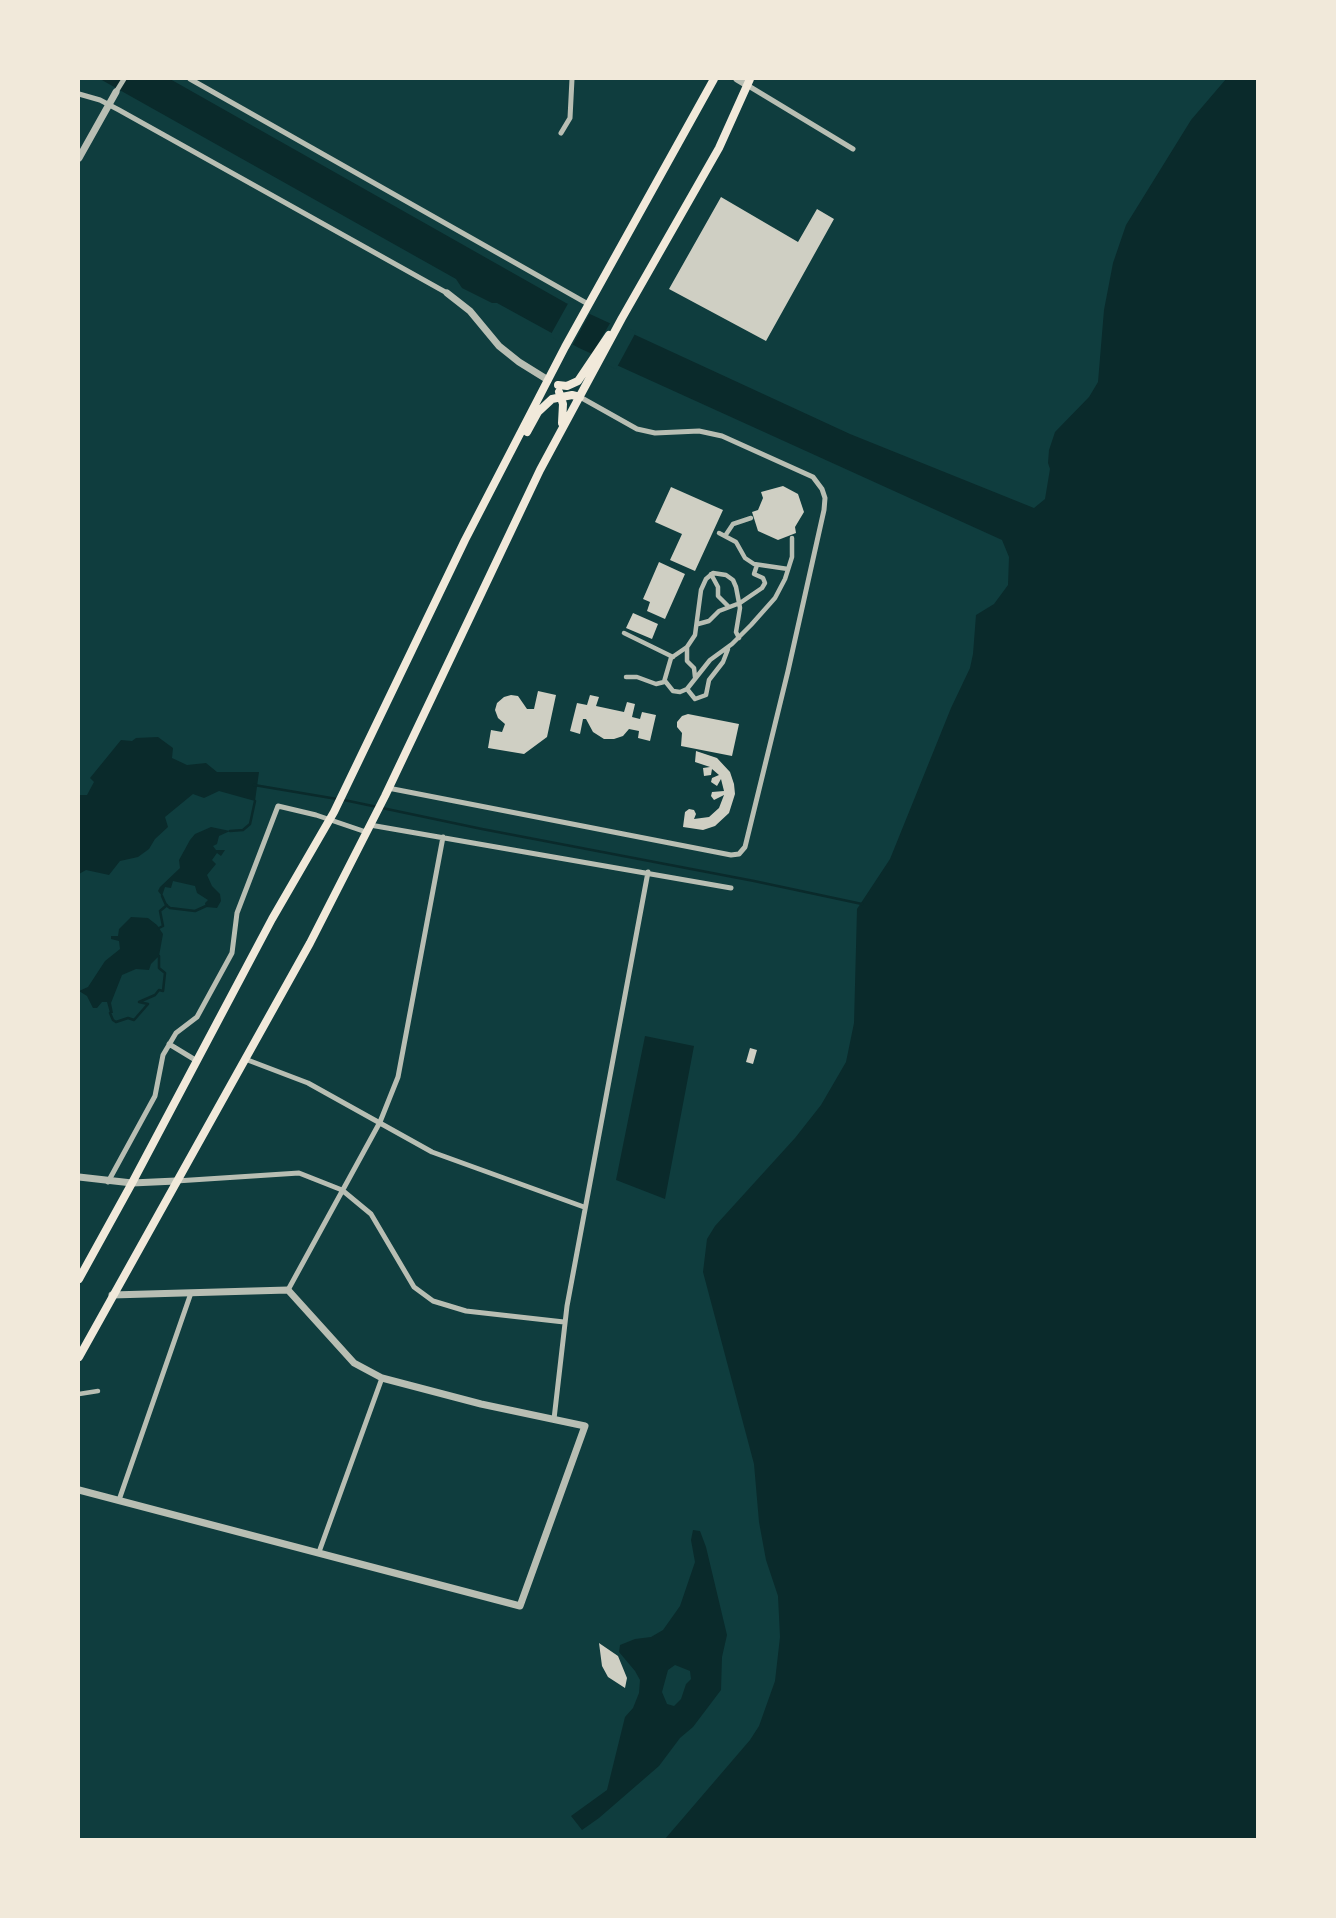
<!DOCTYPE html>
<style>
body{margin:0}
#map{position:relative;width:1336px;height:1918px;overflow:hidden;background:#0f3d3e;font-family:Cabin,sans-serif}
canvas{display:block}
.frame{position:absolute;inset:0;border:80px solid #f1e9da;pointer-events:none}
</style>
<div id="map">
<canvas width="1336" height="1918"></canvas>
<div class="frame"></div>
</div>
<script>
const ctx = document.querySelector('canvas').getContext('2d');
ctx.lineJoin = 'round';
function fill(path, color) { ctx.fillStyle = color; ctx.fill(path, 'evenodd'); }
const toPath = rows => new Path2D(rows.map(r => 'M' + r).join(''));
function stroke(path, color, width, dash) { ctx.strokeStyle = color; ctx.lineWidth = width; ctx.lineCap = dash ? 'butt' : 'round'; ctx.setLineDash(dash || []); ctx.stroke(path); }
fill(toPath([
 [100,79,170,79,566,303,850,434,1034,508,1045,499,1050,469,1048,463,1049,450,1055,432,1089,397,1098,382,1104,310,1113,263,1126,225,1191,120,1226,79,1257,79,1257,1839,665,1839,750,1740,759,1726,775,1681,780,1637,778,1596,766,1560,759,1522,754,1464,703,1272,707,1239,715,1226,795,1138,821,1105,846,1062,854,1023,857,909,890,859,951,708,970,668,973,654,976,615,994,604,1008,585,1009,557,1002,540,579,348,497,303,492,303,462,288,456,279],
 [158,737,173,748,172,758,187,765,206,763,217,772,259,772,255,801,219,791,204,798,193,794,165,817,168,827,155,839,149,849,138,857,120,861,109,875,86,870,79,874,79,795,87,795,94,782,90,778,121,740,132,741,136,738],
 [211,827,230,831,219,836,217,844,213,846,216,850,225,850,221,856,217,853,212,860,216,864,207,875,212,886,220,894,221,901,217,908,206,907,205,903,208,900,197,893,195,886,173,881,171,888,165,887,162,896,158,891,160,887,180,868,179,860,190,840,195,834],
 [131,917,148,918,157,925,163,934,159,956,151,964,149,970,136,969,122,975,111,1003,113,1013,110,1013,107,1002,102,1002,97,1008,93,1008,87,996,79,991,88,987,105,961,120,949,119,941,111,939,111,936,118,936,119,929],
 [645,1036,694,1046,665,1199,616,1180],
 [693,1530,700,1531,706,1547,727,1635,722,1657,721,1690,693,1727,680,1738,659,1766,599,1818,582,1830,571,1816,607,1790,625,1717,633,1708,639,1693,640,1680,635,1671,619,1652,620,1645,635,1639,651,1637,663,1630,680,1606,695,1562,691,1540],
 [675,1665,690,1671,691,1679,686,1684,681,1699,674,1706,667,1704,662,1692,668,1670]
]), '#0a2a2b');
fill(toPath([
 [570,300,591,311,571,348,550,336],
 [612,320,636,332,616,369,590,357]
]), '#0f3d3e');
stroke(toPath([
 [254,785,337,799],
 [344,800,482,829,754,881,862,904],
 [230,831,243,830,250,824,255,801],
 [162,896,166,905,170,908,195,911,206,906],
 [159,928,163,926,160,911,167,905],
 [110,1013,113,1020,116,1022,128,1018,134,1020,148,1004,139,1002,155,995,159,990,163,991,165,973,159,968,159,956]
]), '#0a2a2b', 2.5);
fill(toPath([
 [721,197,798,242,817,209,834,219,766,341,669,289],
 [783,486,798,494,804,512,795,527,796,533,778,540,758,531,752,512,758,510,763,498,761,492],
 [671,487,723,510,695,571,670,560,682,534,655,522],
 [659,562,685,574,665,619,647,611,650,602,643,599],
 [633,613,658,624,652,639,626,628],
 [538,691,556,695,547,737,524,754,488,748,491,730,502,732,505,724,498,718,495,710,497,703,504,697,511,695,518,696,527,709,534,709],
 [590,695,599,697,596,706,624,712,627,702,635,704,632,717,640,719,642,712,656,715,650,741,638,738,639,731,629,729,623,736,614,739,604,739,593,732,586,719,583,719,580,734,570,731,577,703,587,705],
 [688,714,739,724,732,756,681,746,682,733,677,727,677,722,682,716],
 [696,751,717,758,730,772,734,784,735,794,729,813,715,826,703,830,683,827,685,812,689,809,694,810,696,814,694,819,709,817,719,808,724,795,714,800,711,796,712,792,724,791,721,779,717,786,711,782,712,778,719,775,712,769,711,775,704,776,703,768,710,767,695,762],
 [750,1048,757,1050,753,1064,746,1062],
 [599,1643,618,1656,627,1678,625,1688,608,1677,602,1666]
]), '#cfcfc3');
stroke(toPath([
 [719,533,736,542,745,558,754,564,788,569],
 [725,536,733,524,751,518],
 [711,574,718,587,718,596,729,607],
 [698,624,709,621,719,611,740,603,762,588,765,583,763,578,754,574,757,565],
 [624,633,673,657],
 [687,647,687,661,694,668,695,677],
 [626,677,637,677,656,684,664,682,671,658,687,647,695,635,701,590,706,579,713,573,726,575,733,580,736,587,740,608,736,632,739,638],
 [665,681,673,691,680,692,687,689,710,660,732,644,751,625,775,598,785,579,792,557,792,538],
 [687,689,695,699,706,695,709,680,723,662,728,649],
 [79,1394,98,1391]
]), '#b8beb3', 4.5);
stroke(toPath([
 [190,79,588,304],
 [747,85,853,149],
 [116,92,124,79],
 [79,94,100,100,119,110,447,293],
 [561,133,570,118,572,79],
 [388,788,731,855,739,854,745,847,788,671,824,510,825,498,822,489,813,477,722,436,699,431,655,433,637,429,580,397],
 [370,825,731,888],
 [169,1044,197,1061],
 [245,1059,308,1083,432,1152,584,1207],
 [176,1181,299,1173,342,1190,371,1214,414,1287,433,1301,466,1311,564,1322],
 [108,1182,155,1096,163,1055,176,1033,197,1017,232,953,237,913,278,806,316,815,366,832],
 [288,1290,380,1122,398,1077,443,837],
 [554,1419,567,1306,648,872],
 [119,1500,191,1293],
 [319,1552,382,1378]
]), '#b8beb3', 5);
stroke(toPath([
 [737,79,747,85],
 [79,158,116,92],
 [447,293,470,311,499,346,519,362,548,380],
 [79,1177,132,1183,176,1181],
 [79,1490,520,1606,585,1426,481,1404,382,1378,354,1363,288,1290,112,1295]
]), '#b8beb3', 7);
stroke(toPath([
 [558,385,567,386,578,381,609,335],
 [559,392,563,404,562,423],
 [527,432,538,412,552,399,572,395,580,397],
 [79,1279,132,1183,272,919,334,812,465,540,565,347,714,79],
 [79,1357,310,943,385,796,540,470,622,318,719,148,750,79]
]), '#f1e9da', 8);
</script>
